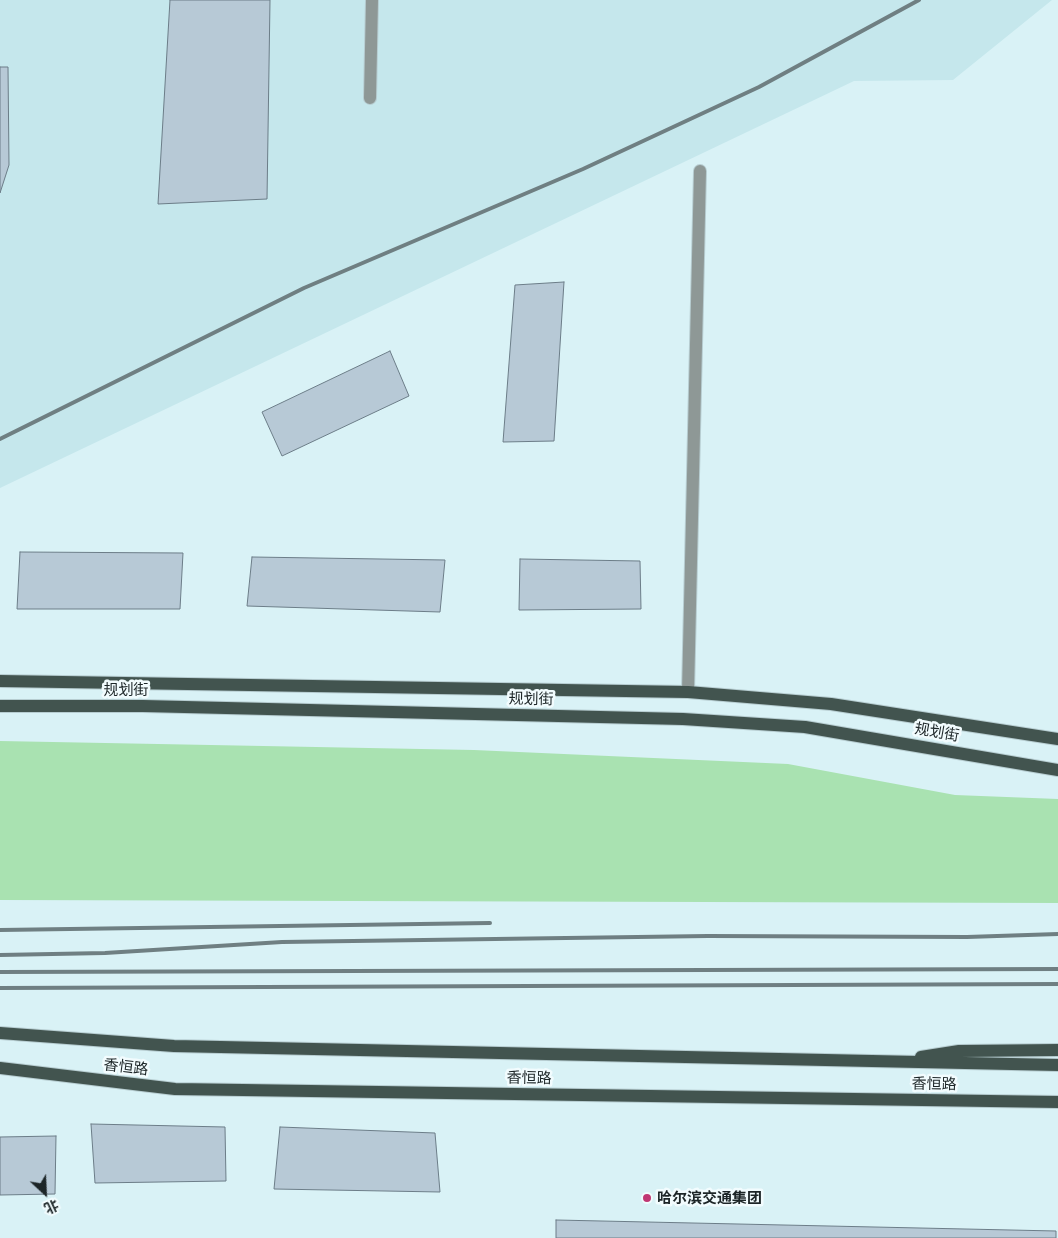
<!DOCTYPE html>
<meta charset="utf-8">
<style>
body{margin:0}
#map{position:relative;width:1058px;height:1238px;overflow:hidden;background:#d9f2f6;font-family:"Exo 2","Noto Sans SC",sans-serif}
canvas{display:block}
.north{position:absolute;left:20px;top:1168px;width:50px;height:50px;-webkit-text-stroke:4px #f2fcfe;paint-order:stroke;rotate:155deg;font-size:14px;font-weight:700;line-height:20px;text-align:center;color:#1c2527}
.north::after{content:'';display:block;margin:auto;width:18px;height:22px;background:#1c2527;clip-path:polygon(50% 0,100% 100%,50% 72%,0 100%)}
</style>
<div id="map">
<canvas width="1058" height="1238"></canvas>
<div class="north">北</div>
</div>
<script>
const ctx = document.querySelector('canvas').getContext('2d');
ctx.lineJoin = 'round';
function fill(path, color) { ctx.fillStyle = color; ctx.fill(path, 'evenodd'); }
const toPath = rows => new Path2D(rows.map(r => 'M' + r).join(''));
function stroke(path, color, width, dash) { ctx.strokeStyle = color; ctx.lineWidth = width; ctx.lineCap = dash ? 'butt' : 'round'; ctx.setLineDash(dash || []); ctx.stroke(path); }
function drawText(font, color, halo, rows, align = 'center') {
  ctx.font = font + ' "Exo 2","Noto Sans SC",sans-serif'; ctx.lineWidth = 5; ctx.setLineDash([]); ctx.textBaseline = 'middle'; ctx.strokeStyle = halo; ctx.fillStyle = color; for (const [text, x, y, turn = 0] of rows) {
    ctx.save(); ctx.translate(x, y); ctx.rotate((+turn || 0) * Math.PI / 180); ctx.textAlign = isNaN(turn) ? turn : align; if (halo) ctx.strokeText(text, 0, 0); ctx.fillText(text, 0, 0); ctx.restore();
  }
}
fill(toPath([
 [0,0,1052,0,953,80,854,81,0,488]
]), '#c5e7ec');
fill(toPath([
 [0,741,474,750,788,764,955,795,1058,799,1058,903,0,900]
]), '#a9e2b1');
const building = toPath([
 [170,0,270,0,267,199,158,204,170,0],
 [0,67,8,67,9,165,0,193,0,67],
 [564,282,554,441,503,442,515,285,564,282],
 [390,351,409,396,282,456,262,412,390,351],
 [20,552,183,553,180,609,17,609,20,552],
 [252,557,445,560,440,612,247,606,252,557],
 [520,559,640,561,641,609,519,610,520,559],
 [91,1124,225,1127,226,1181,95,1183,91,1124],
 [280,1127,435,1133,440,1192,274,1189,280,1127],
 [56,1136,55,1194,0,1195,0,1137,56,1136],
 [556,1220,1056,1231,1056,1238,556,1238,556,1220]
]);
fill(building, '#b7c9d6');
stroke(building, '#6c7d88', 1);
const minor = toPath([
 [370,98,372,0],
 [688,692,700,171]
]);
const major = toPath([
 [0,681,688,692,831,704,1058,739],
 [0,706,143,706,683,719,805,727,1058,770],
 [0,1033,174,1046,1058,1065],
 [921,1057,959,1051,1058,1050],
 [0,1068,175,1089,1058,1102]
]);
stroke(minor, '#b7cdd1', 14);
stroke(major, '#b7cdd1', 14);
stroke(minor, '#8e9896', 12);
stroke(major, '#42544f', 12);
stroke(toPath([
 [0,439,304,288,583,169,759,87,919,0],
 [0,930,490,923],
 [0,955,105,953,282,942,708,936,967,937,1058,934],
 [0,972,1058,969],
 [0,988,1058,984]
]), '#6f7f82', 4);
for (const [x, y, r, color] of [
 [647,1198,5,"#c03773"]
]) { const dot = new Path2D(); dot.arc(x, y, r, 0, 2 * Math.PI); ctx.fillStyle = color; ctx.fill(dot); stroke(dot, '#f2fcfe', 2); }
drawText('15px', '#1c2527', '#f2fcfe', [
 ["规划街",126,690],
 ["规划街",531,699,1],
 ["规划街",937,732,10],
 ["香恒路",126,1067,7],
 ["香恒路",529,1078,1],
 ["香恒路",934,1084,1]
]);
drawText('bold 15px', '#1c2527', '#f2fcfe', [
 ["哈尔滨交通集团",657,1198]
], 'left');
</script>
